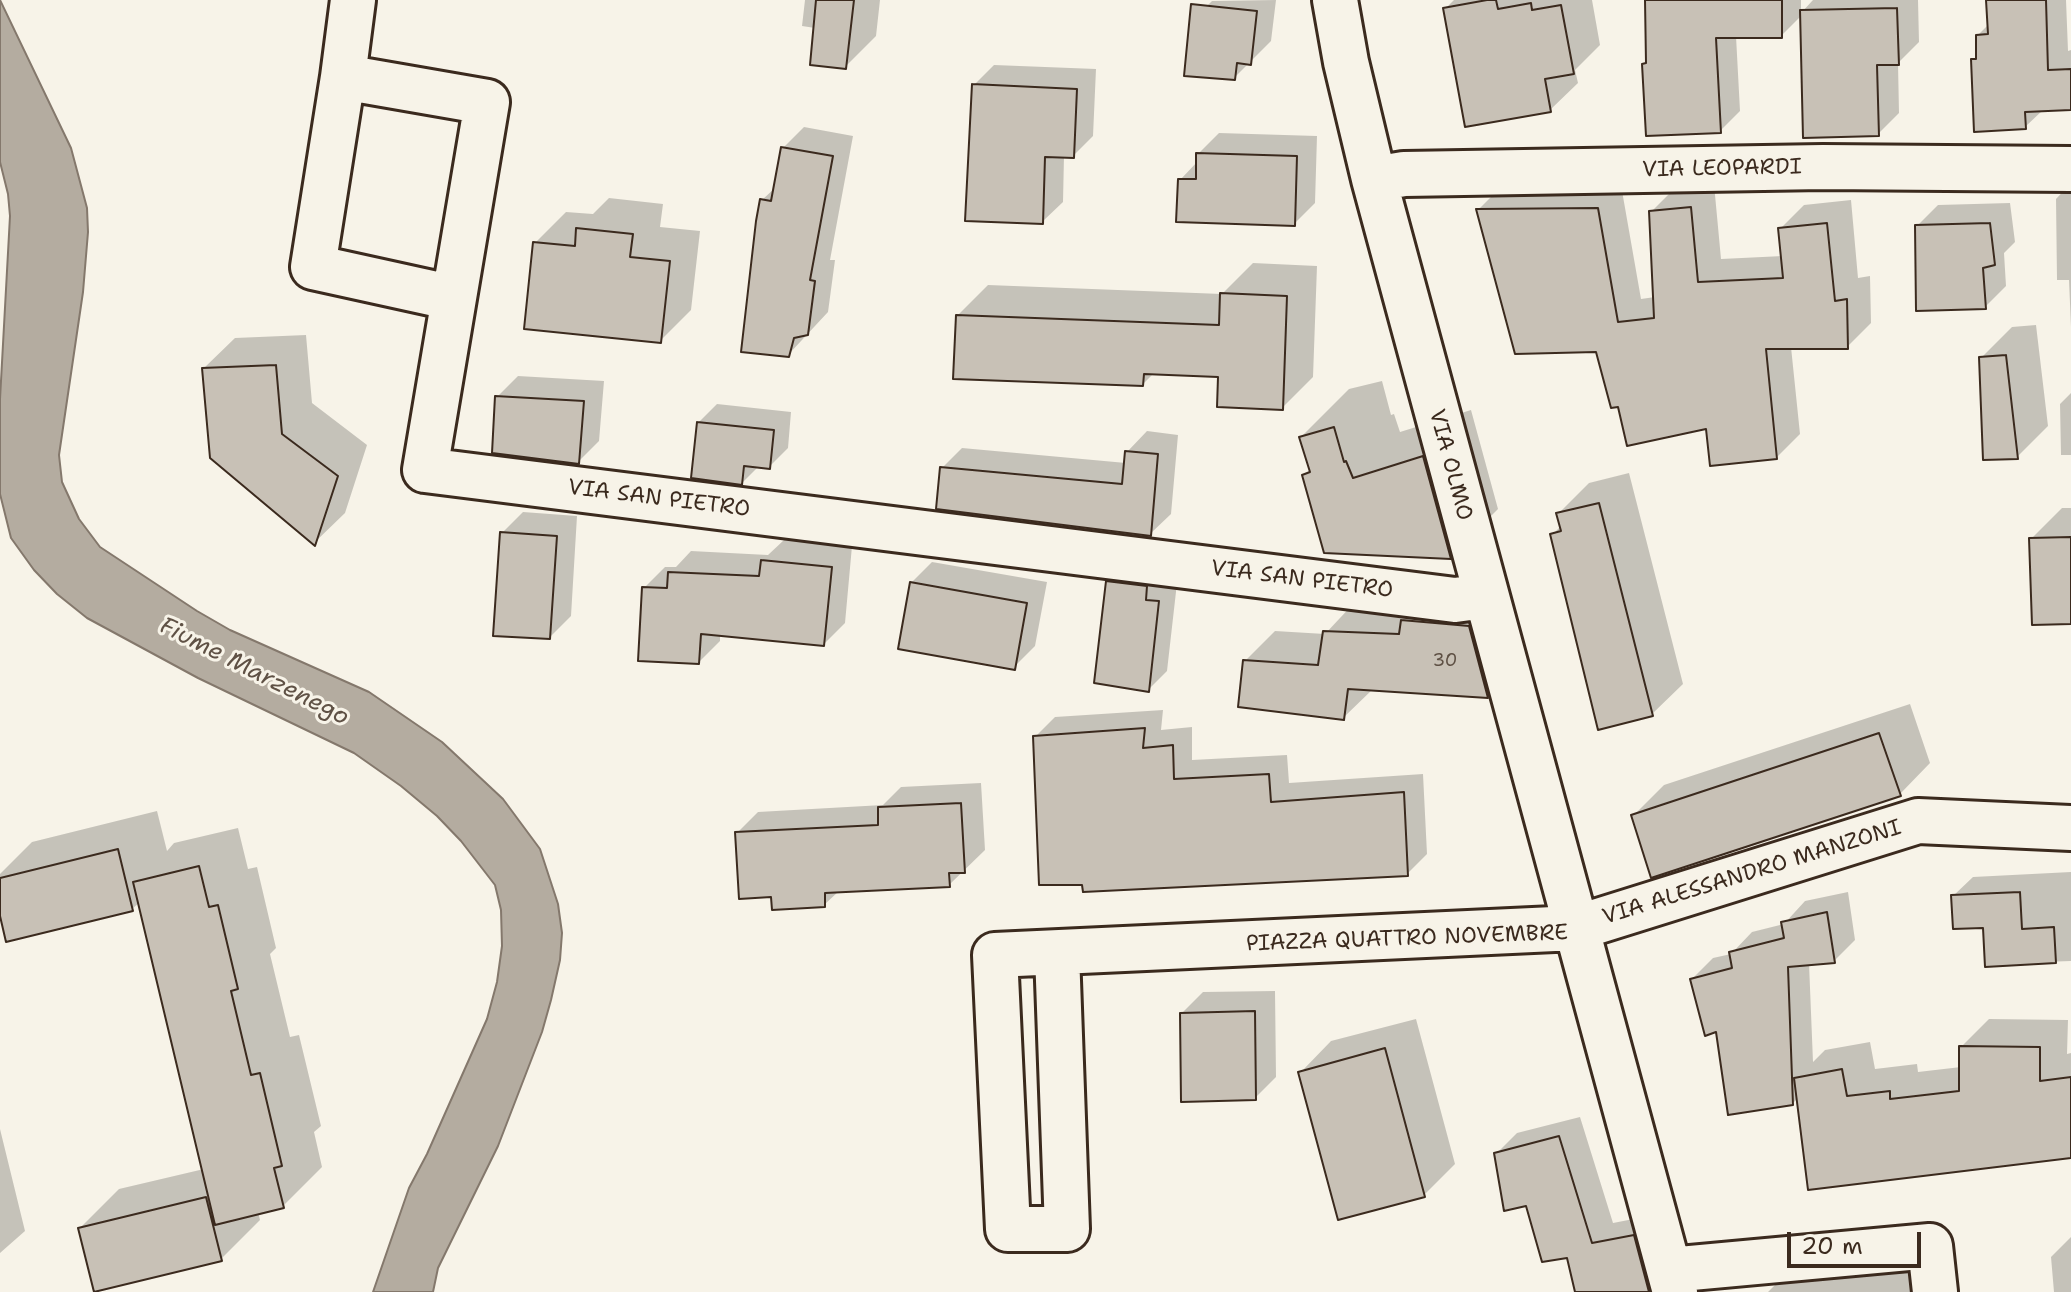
<!DOCTYPE html>
<style>
body{margin:0}
#map{position:relative;width:2071px;height:1292px;overflow:hidden;background:#f7f3e8;font-family:"Shantell Sans",sans-serif}
canvas{display:block}
.scale{position:absolute;left:1787px;top:1232px;width:134px;height:36px;box-sizing:border-box;border:4px solid #3b2a1e;border-top:0;padding-left:10px;font-size:24px;line-height:28px;white-space:nowrap;color:#3b2a1e;-webkit-text-stroke:6px #f7f3e8;paint-order:stroke}
</style>
<div id="map">
<canvas width="2071" height="1292"></canvas>
<div class="scale">20 m</div>
</div>
<script>
const ctx = document.querySelector('canvas').getContext('2d');
ctx.lineJoin = 'round';
function fill(path, color) { ctx.fillStyle = color; ctx.fill(path, 'evenodd'); }
const toPath = rows => new Path2D(rows.map(r => 'M' + r).join(''));
function stroke(path, color, width, dash) { ctx.strokeStyle = color; ctx.lineWidth = width; ctx.lineCap = dash ? 'butt' : 'round'; ctx.setLineDash(dash || []); ctx.stroke(path); }
function drawText(font, color, halo, rows, align = 'center') {
  ctx.font = font + ' "Shantell Sans",sans-serif'; ctx.lineWidth = 6; ctx.setLineDash([]); ctx.textBaseline = 'middle'; ctx.strokeStyle = halo; ctx.fillStyle = color; for (const [text, x, y, turn = 0] of rows) {
    ctx.save(); ctx.translate(x, y); ctx.rotate((+turn || 0) * Math.PI / 180); ctx.textAlign = isNaN(turn) ? turn : align; if (halo) ctx.strokeText(text, 0, 0); ctx.fillText(text, 0, 0); ctx.restore();
  }
}
const water = toPath([
 [0,0,71,148,87,208,88,232,83,292,59,455,62,482,79,519,100,547,197,611,230,630,369,692,442,742,503,799,540,849,558,904,562,933,560,960,551,1000,542,1032,498,1146,438,1268,433,1292,373,1292,409,1188,427,1154,487,1019,497,982,502,946,501,910,495,885,461,841,437,816,401,786,354,753,198,678,87,618,57,594,34,570,11,538,0,494,0,399,10,216,8,194,0,162,0,0]
]);
fill(water, '#b4aca0');
stroke(water, '#84786c', 2);
fill(toPath([
 [805,0,880,0,876,36,845,67,815,28,802,26],
 [1276,0,1271,41,1234,78,1191,22,1212,1],
 [1454,0,1592,0,1600,45,1575,70,1578,83,1550,110,1446,8],
 [1647,0,1801,0,1801,13,1813,0,1918,0,1919,42,1898,63,1899,113,1878,134,1802,15,1781,36,1736,36,1740,111,1720,131,1644,64,1648,61],
 [1988,0,2066,0,2068,51,2071,50,2071,108,2043,110,2025,127,1973,60,1978,55,1978,35,1989,24],
 [994,65,1096,69,1093,136,1073,156,1064,156,1063,202,1042,222,974,85],
 [804,127,853,136,830,260,835,260,828,312,788,355,762,200,776,187,783,148],
 [1219,133,1317,136,1315,203,1294,224,1180,180,1198,161,1198,154],
 [2071,183,2071,327,2069,280,2057,280,2056,199],
 [1714,184,1721,259,1783,256,1780,229,1804,205,1851,200,1858,278,1870,276,1871,323,1847,347,1791,347,1800,434,1776,458,1708,426,1620,405,1598,350,1478,210,1502,186,1621,185,1641,299,1655,297,1651,212,1675,188],
 [609,198,663,204,660,227,700,231,691,310,660,341,535,243,566,212,593,214],
 [2010,203,2015,242,2004,253,2006,286,1985,307,1917,226,1938,205],
 [1253,263,1317,266,1313,377,1282,408,1220,375,1154,373,1143,384,958,315,988,285,1222,294],
 [2036,325,2048,426,2017,457,1981,358,2012,327],
 [306,335,312,403,367,445,345,513,314,543,204,368,235,338],
 [518,376,604,381,599,441,578,462,497,397],
 [1382,381,1391,415,1394,414,1400,432,1471,410,1498,509,1450,557,1304,475,1311,469,1301,437,1349,389],
 [2071,393,2071,455,2061,455,2060,404],
 [717,404,791,412,788,448,769,467,759,466,742,483,699,422],
 [1147,431,1178,435,1171,514,1150,534,942,468,962,448,1126,463,1127,452],
 [1629,473,1683,684,1652,714,1553,534,1561,526,1558,514,1589,483],
 [2062,508,2071,508,2071,622,2031,539],
 [523,512,577,516,571,616,550,637,502,533],
 [784,540,852,546,845,623,824,644,720,634,720,641,699,662,644,588,665,567,676,567,691,551,768,555],
 [932,562,1047,582,1035,646,1014,667,911,583],
 [1126,563,1177,583,1167,671,1148,690,1107,582],
 [1498,597,1516,666,1487,696,1373,689,1343,718,1245,661,1275,631,1325,634,1355,602],
 [1910,704,1930,763,1900,794,1633,816,1664,785],
 [1163,710,1161,730,1192,727,1192,760,1287,755,1289,783,1423,774,1427,854,1407,874,1084,883,1035,737,1055,717],
 [981,783,985,850,949,885,839,891,824,905,773,895,737,833,758,812,883,805,901,787],
 [157,811,167,851,174,843,238,828,248,869,257,867,276,948,270,954,290,1037,299,1035,321,1126,314,1132,322,1167,283,1206,258,1212,260,1220,221,1259,80,1228,119,1189,204,1169,140,902,132,909,0,908,0,874,32,842],
 [2071,872,2071,961,1987,964,1985,926,1953,896,1973,877],
 [1848,892,1855,940,1834,961,1809,963,1813,1062,1825,1050,1870,1042,1875,1069,1917,1064,1918,1072,1961,1067,1961,1047,1989,1019,2068,1020,2067,1054,2071,1053,2071,1156,1799,1097,1792,1104,1718,1030,1692,979,1713,958,1731,954,1752,932,1784,924,1805,901],
 [1275,991,1276,1077,1255,1098,1182,1013,1203,992],
 [1416,1019,1455,1164,1424,1195,1301,1072,1331,1041],
 [1580,1117,1613,1223,1654,1215,1657,1292,1577,1292,1568,1256,1527,1203,1496,1154,1517,1133],
 [0,1129,25,1231,0,1253],
 [2071,1237,2071,1292,2054,1292,2051,1257],
 [1940,1259,1953,1292,1768,1292,1794,1266]
]), '#0003');
const building = toPath([
 [816,0,854,0,846,69,810,65,816,0],
 [1487,0,1496,0,1498,9,1531,3,1532,10,1561,5,1574,74,1545,79,1551,112,1465,127,1443,8,1487,0],
 [1645,0,1782,0,1782,38,1716,38,1721,133,1646,136,1642,64,1646,63,1645,0],
 [1986,0,2046,0,2048,70,2071,69,2071,110,2025,112,2026,129,1974,132,1971,59,1976,59,1976,35,1988,34,1986,0],
 [1191,4,1257,11,1251,65,1237,63,1235,80,1184,76,1191,4],
 [1897,8,1899,65,1877,65,1879,136,1803,138,1800,10,1897,8],
 [972,84,1077,89,1074,158,1045,157,1043,224,965,221,972,84],
 [781,147,833,156,810,280,815,281,808,335,794,338,789,357,741,352,756,221,760,199,771,201,781,147],
 [1196,153,1297,156,1295,226,1176,222,1178,179,1196,179,1196,153],
 [1691,207,1698,282,1783,278,1778,228,1827,223,1835,301,1847,299,1848,349,1766,349,1777,459,1710,466,1706,429,1627,446,1618,407,1611,408,1596,352,1515,354,1476,209,1598,208,1618,322,1654,318,1649,211,1691,207],
 [1990,223,1995,265,1983,268,1986,309,1916,311,1915,225,1990,223],
 [576,228,633,234,630,257,670,261,661,343,524,329,533,242,575,246,576,228],
 [1220,293,1287,296,1283,410,1217,407,1218,377,1144,374,1143,386,953,379,956,315,1219,325,1220,293],
 [2006,355,2018,459,1983,460,1979,357,2006,355],
 [276,365,282,434,338,476,315,546,210,458,202,368,276,365],
 [495,396,584,401,579,464,492,453,495,396],
 [697,422,774,430,770,469,744,466,742,485,691,478,697,422],
 [1334,427,1344,462,1346,461,1353,478,1423,456,1451,559,1324,553,1302,475,1310,472,1299,437,1334,427],
 [1125,451,1158,454,1151,536,936,509,940,467,1122,484,1125,451],
 [1599,503,1653,716,1598,730,1550,534,1561,531,1556,513,1599,503],
 [500,532,557,536,550,639,493,636,500,532],
 [2071,537,2071,624,2032,625,2029,538,2071,537],
 [761,560,832,567,824,646,701,634,699,664,638,661,642,587,667,588,668,572,759,576,761,560],
 [1106,581,1147,586,1146,600,1159,601,1149,692,1094,683,1106,581],
 [910,582,1027,603,1015,670,898,649,910,582],
 [1401,620,1469,626,1488,698,1348,689,1344,720,1238,707,1243,660,1318,665,1323,631,1399,634,1401,620],
 [1145,728,1143,748,1173,745,1174,779,1269,774,1271,802,1404,792,1408,876,1083,892,1082,885,1039,885,1033,736,1145,728],
 [1879,733,1901,796,1651,878,1631,815,1879,733],
 [961,803,965,873,949,873,950,887,825,893,825,907,772,910,771,897,739,899,735,832,878,825,878,807,961,803],
 [118,849,133,911,6,942,0,916,0,878,118,849],
 [199,866,209,907,218,905,238,989,231,991,251,1075,260,1073,282,1166,274,1168,284,1208,215,1225,133,882,199,866],
 [2020,892,2022,929,2054,927,2056,963,1985,967,1983,928,1953,929,1951,895,2020,892],
 [1827,912,1835,963,1788,967,1793,1105,1728,1115,1716,1032,1705,1036,1690,979,1732,968,1729,952,1784,938,1781,922,1827,912],
 [1255,1011,1256,1100,1181,1102,1180,1013,1255,1011],
 [1959,1046,2040,1047,2040,1081,2071,1077,2071,1158,1808,1190,1794,1078,1842,1069,1847,1096,1890,1091,1890,1099,1959,1091,1959,1046],
 [1385,1048,1425,1197,1338,1220,1298,1072,1385,1048],
 [1559,1136,1592,1243,1634,1235,1649,1292,1575,1292,1567,1258,1542,1262,1526,1206,1504,1211,1494,1153,1559,1136],
 [206,1197,222,1261,94,1292,78,1228,206,1197]
]);
fill(building, '#c8c1b6');
stroke(building, '#3b2a1e', 2);
const minor = toPath([
 [353,0,343,77,487,102,425,470,1455,600,1485,596],
 [1335,0,1346,62,1374,179,1675,1292],
 [343,77,313,267,454,298],
 [1374,179,1404,174,1823,167,2071,169],
 [1057,953,1067,1229,1008,1229,995,955,1576,928,1918,821,2071,828],
 [1669,1270,1930,1246,1935,1292]
]);
stroke(minor, '#3b2a1e', 50);
stroke(minor, '#f7f3e8', 44);
drawText('18px', '#5e5044', null, [
 ["30",1445,661]
]);
drawText('22px', '#3b2a1e', '#f7f3e8', [
 ["VIA LEOPARDI",1722,169,-1],
 ["VIA OLMO",1450,465,75],
 ["VIA SAN PIETRO",659,499,7],
 ["VIA SAN PIETRO",1302,580,7],
 ["VIA ALESSANDRO MANZONI",1752,873,-17],
 ["PIAZZA QUATTRO NOVEMBRE",1407,939,-2]
]);
drawText('italic 24px', '#5f5145', '#f7f3e8', [
 ["Fiume Marzenego",254,672,27]
]);
</script>
